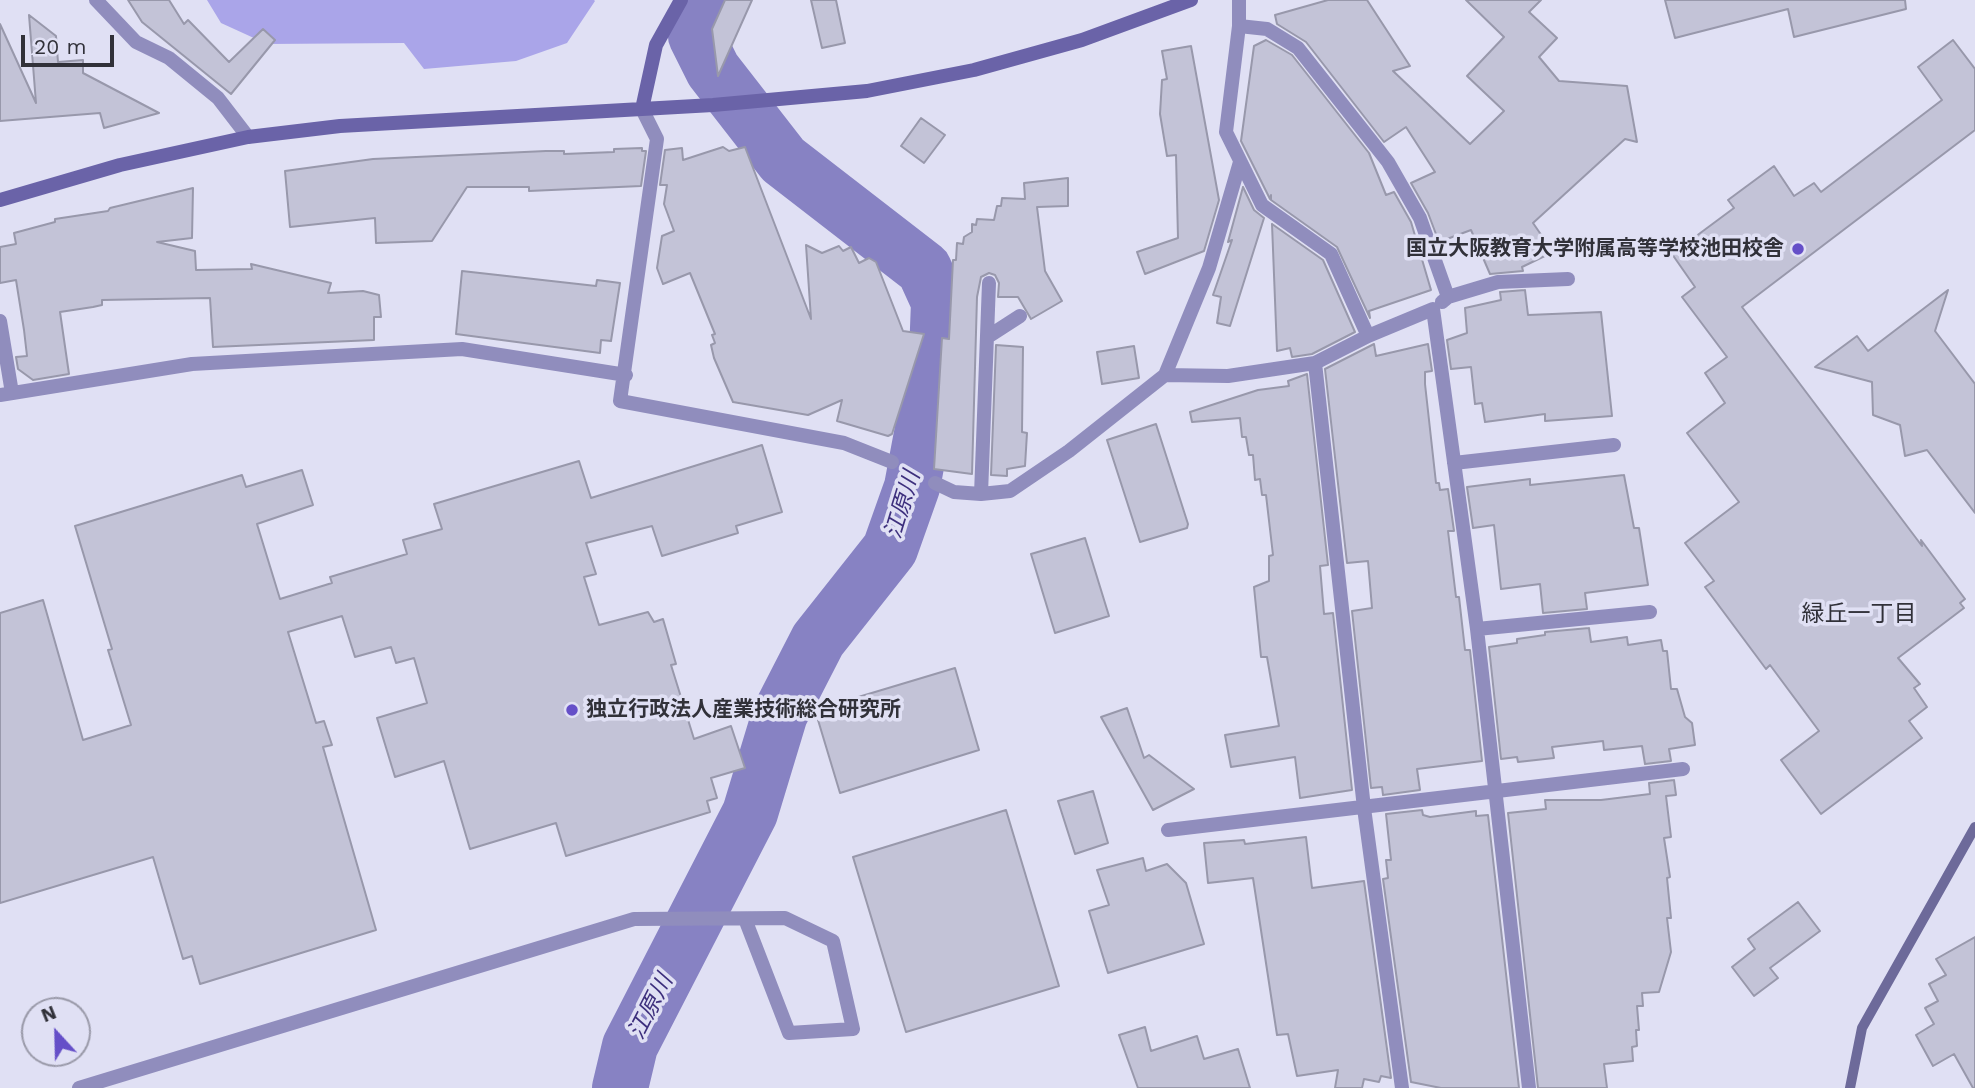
<!DOCTYPE html>
<meta charset="utf-8">
<style>
body{margin:0}
#map{position:relative;width:1975px;height:1088px;overflow:hidden;background:#e0e0f4;font-family:"Work Sans",sans-serif}
canvas{display:block}
.north{position:absolute;left:21px;top:997px;width:70px;height:70px;box-sizing:border-box;background:#e0e0f4;border:2px solid #9a9aa9;border-radius:50%;rotate:338deg;font-size:19px;font-weight:700;line-height:28px;text-align:center;color:#313139}
.north::after{content:'';display:block;margin:auto;width:24px;height:32px;background:#654fc8;clip-path:polygon(50% 0,100% 100%,50% 72%,0 100%)}
.scale{position:absolute;left:21px;top:35px;width:93px;height:32px;box-sizing:border-box;border:4px solid #313139;border-top:0;padding-left:9px;font-size:21px;line-height:24px;white-space:nowrap;color:#313139;-webkit-text-stroke:5px #e0e0f4;paint-order:stroke}
</style>
<div id="map">
<canvas width="1975" height="1088"></canvas>
<div class="north">N</div>
<div class="scale">20 m</div>
</div>
<script>
const ctx = document.querySelector('canvas').getContext('2d');
ctx.lineJoin = 'round';
function fill(path, color) { ctx.fillStyle = color; ctx.fill(path, 'evenodd'); }
const toPath = rows => new Path2D(rows.map(r => 'M' + r).join(''));
function stroke(path, color, width, dash) { ctx.strokeStyle = color; ctx.lineWidth = width; ctx.lineCap = dash ? 'butt' : 'round'; ctx.setLineDash(dash || []); ctx.stroke(path); }
function drawText(font, color, halo, rows, align = 'center') {
  ctx.font = font + ' "Work Sans","Noto Sans JP",sans-serif'; ctx.lineWidth = 7; ctx.setLineDash([]); ctx.textBaseline = 'middle'; ctx.strokeStyle = halo; ctx.fillStyle = color; for (const [text, x, y, turn = 0] of rows) {
    ctx.save(); ctx.translate(x, y); ctx.rotate((+turn || 0) * Math.PI / 180); ctx.textAlign = isNaN(turn) ? turn : align; if (halo) ctx.strokeText(text, 0, 0); ctx.fillText(text, 0, 0); ctx.restore();
  }
}
fill(toPath([
 [207,0,594,0,595,1,567,43,516,61,424,69,404,43,267,44,221,23]
]), '#aaa5e9');
stroke(toPath([
 [1850,1088,1862,1028,1975,827]
]), '#6d6a9a', 10);
stroke(toPath([
 [620,1088,630,1046,750,813,780,714,818,640,890,549,912,487,937,354,939,302,924,269,783,160,713,70,696,36,709,0]
]), '#8782c3', 56);
const building = toPath([
 [128,0,169,0,184,24,188,20,229,62,263,29,275,40,231,94,142,22,128,0],
 [725,0,752,0,718,76,712,29,725,0],
 [811,0,836,0,845,43,822,48,811,0],
 [1328,0,1367,0,1410,66,1393,71,1470,144,1504,111,1467,76,1504,37,1466,0,1541,0,1529,12,1557,38,1539,57,1559,81,1627,86,1637,142,1625,139,1533,223,1553,252,1522,267,1523,271,1490,274,1471,230,1439,242,1428,213,1411,183,1435,172,1406,127,1384,142,1306,42,1277,24,1275,15,1328,0],
 [1665,0,1905,0,1906,9,1794,37,1788,9,1675,38,1665,0],
 [29,15,56,36,58,62,83,60,83,73,159,113,104,128,100,113,0,121,0,24,36,103,29,15],
 [1266,40,1292,55,1369,153,1386,195,1394,192,1411,222,1431,290,1369,311,1370,318,1337,247,1271,200,1271,195,1270,199,1241,141,1254,46,1266,40],
 [1953,40,1975,69,1975,130,1742,307,1922,546,1921,540,1965,599,1960,603,1964,608,1898,658,1920,684,1914,688,1927,707,1909,721,1922,738,1821,814,1781,760,1819,731,1770,665,1766,669,1705,587,1714,581,1685,543,1739,502,1687,433,1725,403,1705,373,1727,357,1682,297,1695,287,1672,254,1734,208,1728,200,1774,166,1794,196,1814,183,1821,192,1942,100,1918,67,1953,40],
 [1191,46,1219,200,1204,251,1145,274,1137,252,1178,238,1176,155,1167,156,1160,114,1162,80,1167,79,1162,51,1191,46],
 [921,118,945,135,924,163,901,146,921,118],
 [723,147,729,151,745,147,811,319,806,245,822,253,839,246,843,251,851,247,859,263,869,258,876,262,903,331,924,334,892,434,888,436,837,421,842,400,808,415,733,402,714,358,711,345,715,343,712,335,715,334,690,273,663,284,657,268,662,236,674,231,664,204,667,185,660,185,665,150,682,148,683,160,723,147],
 [642,148,642,151,646,151,641,186,529,191,529,187,467,187,432,241,376,243,375,218,290,227,285,171,373,159,546,151,564,151,564,154,614,152,614,149,642,148],
 [1068,178,1068,206,1037,207,1045,271,1062,301,1031,319,1018,297,998,297,999,283,995,275,989,273,981,277,977,297,972,474,934,469,942,338,949,339,953,260,956,260,957,243,963,244,964,237,972,232,972,224,976,225,977,219,994,220,997,206,1001,206,1002,198,1025,199,1024,183,1068,178],
 [1243,187,1254,210,1264,218,1230,326,1217,323,1221,297,1213,295,1232,240,1228,242,1243,187],
 [193,188,192,238,157,242,195,251,196,270,252,269,251,264,331,283,328,293,363,291,379,295,381,317,374,317,374,340,213,347,210,298,102,300,102,305,93,307,60,312,69,374,33,380,18,369,16,357,27,356,24,330,16,280,0,283,0,247,16,244,14,233,55,222,55,219,108,211,110,208,193,188],
 [1272,224,1323,260,1355,332,1312,354,1292,357,1290,348,1277,351,1272,224],
 [462,271,596,286,597,280,620,283,611,341,601,340,600,353,456,334,462,271],
 [1525,290,1528,315,1601,312,1612,416,1545,421,1545,414,1485,422,1482,403,1475,404,1471,367,1451,369,1447,340,1467,333,1465,308,1501,300,1500,292,1525,290],
 [1948,290,1935,331,1975,384,1975,513,1927,450,1905,456,1900,425,1873,415,1872,382,1815,367,1857,336,1868,351,1948,290],
 [1374,344,1376,356,1428,344,1432,371,1425,372,1425,384,1436,483,1439,483,1440,490,1448,489,1454,531,1448,531,1456,597,1459,597,1465,650,1470,650,1482,761,1417,769,1420,790,1383,795,1382,787,1371,788,1352,611,1372,608,1368,561,1347,563,1325,369,1374,344],
 [996,345,1023,347,1022,432,1027,433,1025,466,1007,469,1007,476,991,475,996,345],
 [1134,346,1139,378,1102,384,1097,352,1134,346],
 [1307,374,1328,565,1320,566,1324,614,1333,613,1352,790,1300,798,1295,757,1231,767,1225,735,1279,726,1267,657,1261,657,1254,587,1269,581,1269,556,1273,555,1266,495,1262,495,1260,479,1255,480,1253,455,1249,455,1246,437,1242,437,1240,418,1192,422,1190,412,1258,390,1289,386,1288,381,1307,374],
 [1156,424,1188,524,1187,528,1140,542,1107,440,1156,424],
 [762,445,782,512,736,526,738,533,662,556,652,526,586,543,596,574,584,577,599,625,648,612,654,622,663,619,676,664,671,665,694,739,731,726,745,768,711,778,717,798,707,801,710,812,566,856,556,823,470,849,444,761,395,777,377,718,427,703,414,658,396,663,391,647,355,657,342,616,288,632,316,723,324,721,332,745,323,747,376,930,200,984,192,956,183,959,153,857,0,903,0,613,43,600,83,740,131,725,108,650,112,649,75,526,242,475,246,487,302,470,313,505,257,524,280,599,332,583,330,577,407,554,403,540,442,529,434,504,579,461,591,498,762,445],
 [1624,475,1634,528,1639,528,1648,585,1585,593,1587,609,1543,613,1540,584,1501,589,1494,525,1473,528,1467,487,1530,479,1530,485,1624,475],
 [1085,538,1109,616,1055,633,1031,554,1085,538],
 [1589,628,1591,642,1627,637,1628,645,1661,640,1663,651,1667,651,1671,689,1677,689,1685,717,1692,723,1695,745,1669,749,1671,761,1645,764,1642,746,1604,750,1603,741,1552,747,1554,758,1518,762,1517,757,1501,759,1489,647,1517,643,1517,639,1545,635,1545,632,1589,628],
 [955,668,979,750,840,793,815,710,955,668],
 [1127,708,1144,758,1149,755,1194,789,1153,810,1101,717,1127,708],
 [1674,780,1676,795,1666,796,1671,837,1664,838,1670,877,1667,878,1671,918,1667,918,1671,952,1659,992,1642,993,1643,1006,1637,1006,1639,1030,1636,1030,1637,1046,1632,1047,1633,1061,1604,1064,1607,1088,1538,1088,1508,813,1546,809,1545,800,1601,800,1650,794,1649,783,1674,780],
 [1093,791,1108,843,1075,854,1058,801,1093,791],
 [1006,810,1059,986,906,1032,853,857,1006,810],
 [1422,810,1423,815,1430,817,1476,811,1476,816,1488,815,1519,1088,1441,1088,1411,1082,1383,879,1388,878,1386,860,1391,860,1386,814,1422,810],
 [1306,837,1312,888,1364,881,1391,1078,1381,1076,1379,1082,1364,1079,1362,1088,1335,1088,1338,1070,1297,1076,1288,1034,1277,1035,1253,878,1208,883,1204,843,1244,840,1245,844,1306,837],
 [1143,858,1146,871,1167,864,1186,883,1204,944,1108,973,1089,911,1109,905,1097,870,1143,858],
 [1798,902,1820,931,1770,968,1778,978,1754,996,1732,967,1755,949,1748,939,1798,902],
 [1975,937,1975,1088,1973,1088,1954,1054,1933,1066,1916,1035,1934,1024,1925,1008,1938,1001,1929,984,1946,975,1936,959,1975,937],
 [1145,1027,1151,1051,1197,1036,1204,1059,1238,1049,1250,1088,1138,1088,1119,1035,1145,1027]
]);
fill(building, '#c3c3d7');
stroke(building, '#9898ab', 2);
stroke(toPath([
 [79,1088,634,919,785,918,833,941,853,1029,789,1033,745,919]
]), '#908dbd', 14);
stroke(toPath([
 [96,0,136,42,169,58,218,98,248,137],
 [1239,0,1239,26,1226,132,1262,205,1331,254,1368,336],
 [1239,26,1267,29,1298,48,1388,162,1420,218,1448,297],
 [642,109,657,139,620,401,844,443,892,462],
 [989,283,981,494,1010,491,1069,451,1165,375,1228,376,1315,363,1368,336,1433,309,1477,629,1529,1088],
 [1442,302,1448,297,1498,282,1568,279],
 [0,321,12,393],
 [989,336,1020,316],
 [1315,363,1364,808,1402,1088],
 [1165,375,1209,268,1240,162],
 [0,395,192,364,462,349,626,375],
 [1454,463,1614,445],
 [935,483,954,492,981,494],
 [1477,629,1650,612],
 [1168,830,1683,769]
]), '#908dbd', 14);
stroke(toPath([
 [642,109,656,45,681,0],
 [0,200,120,165,248,137,340,126,713,105,867,91,974,70,1082,40,1191,0]
]), '#6a63a8', 14);
for (const [x, y, r, color] of [
 [1798,249,7,"#654fc8"],
 [572,710,7,"#654fc8"]
]) { const dot = new Path2D(); dot.arc(x, y, r, 0, 2 * Math.PI); ctx.fillStyle = color; ctx.fill(dot); stroke(dot, '#e0e0f4', 2.5); }
drawText('bold 21px', '#313139', '#e0e0f4', [
 ["国立大阪教育大学附属高等学校池田校舎",1784,249],
 ["独立行政法人産業技術総合研究所",586,710,"left"]
], 'right');
drawText('italic 23px', '#3d2f7d', '#e0e0f4', [
 ["江原川",903,505,-73],
 ["江原川",651,1007,-63]
]);
drawText('23px', '#313139', '#e0e0f4', [
 ["緑丘一丁目",1859,614]
]);
</script>
